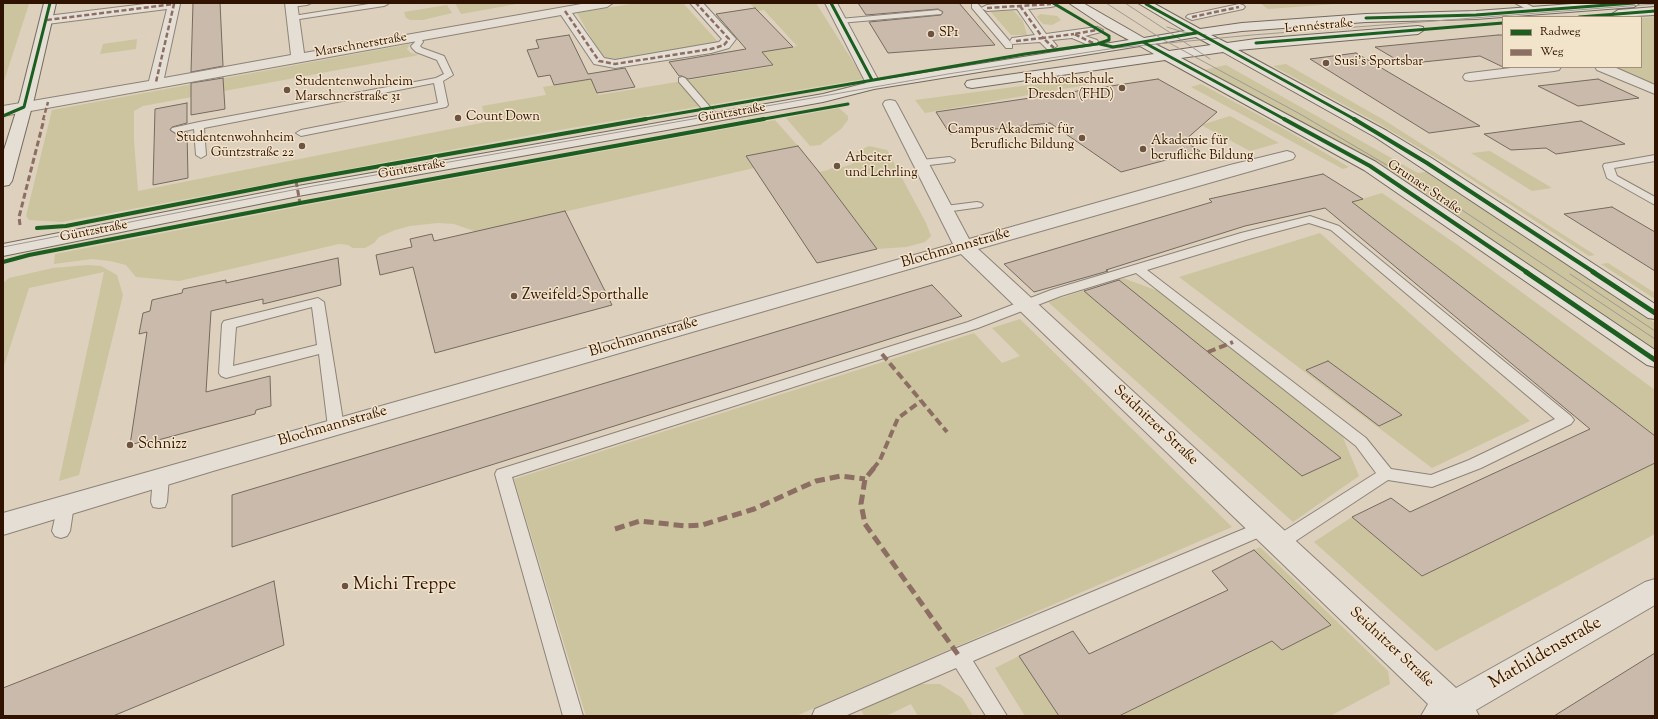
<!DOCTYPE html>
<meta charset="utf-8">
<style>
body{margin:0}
#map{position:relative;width:1658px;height:719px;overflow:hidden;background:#ddd0bd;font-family:"Sorts Mill Goudy",serif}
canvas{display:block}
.frame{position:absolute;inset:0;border:4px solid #301200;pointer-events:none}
.legend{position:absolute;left:1502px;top:16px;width:140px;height:52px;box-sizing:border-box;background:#f2e3cb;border:1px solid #a48f7a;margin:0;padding:5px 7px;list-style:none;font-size:12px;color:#301200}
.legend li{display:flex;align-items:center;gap:8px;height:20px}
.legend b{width:20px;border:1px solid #a48f7a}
</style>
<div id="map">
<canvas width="1658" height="719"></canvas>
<div class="frame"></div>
<ul class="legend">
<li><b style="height:5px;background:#1b5e20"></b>Radweg</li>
<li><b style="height:5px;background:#8d6e63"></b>Weg</li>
</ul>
</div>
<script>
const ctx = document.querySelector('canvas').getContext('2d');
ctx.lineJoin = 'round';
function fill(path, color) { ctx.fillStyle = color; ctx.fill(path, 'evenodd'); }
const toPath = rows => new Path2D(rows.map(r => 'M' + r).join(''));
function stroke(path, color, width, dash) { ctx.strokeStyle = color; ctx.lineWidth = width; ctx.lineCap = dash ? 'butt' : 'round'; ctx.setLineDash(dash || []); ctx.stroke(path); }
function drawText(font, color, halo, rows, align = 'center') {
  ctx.font = font + ' "Sorts Mill Goudy",serif'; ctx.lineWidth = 3; ctx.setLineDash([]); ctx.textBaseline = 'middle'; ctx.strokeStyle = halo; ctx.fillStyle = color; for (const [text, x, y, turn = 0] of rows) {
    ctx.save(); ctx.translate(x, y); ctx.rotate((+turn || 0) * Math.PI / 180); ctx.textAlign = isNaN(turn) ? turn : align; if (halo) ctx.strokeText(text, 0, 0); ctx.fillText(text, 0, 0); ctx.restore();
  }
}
fill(toPath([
 [10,3,29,4,3,84,3,4],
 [455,3,522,3,461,14],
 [636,3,683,3,720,44,614,62,604,60,577,13],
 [749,3,816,3,864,79,553,131,62,222,29,220,26,216,52,110,410,44,407,49,411,53,419,55,143,106,134,111,134,141,138,191,486,122,482,106,546,95,543,87,591,79,598,95,774,66,762,52,797,46,764,10,758,11],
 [1260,3,1348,3,1268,9],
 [447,5,452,13,423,20,410,20,406,18,404,12],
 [1013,10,1023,21,1027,35,1011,35,990,11],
 [1040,14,1057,16,1061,20,1052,25,1043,24,1037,17],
 [1655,17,1655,86,1614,67,1641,67,1641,18],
 [137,39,136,49,100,54,103,44],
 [1286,64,1384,120,1595,255,1589,256,1460,172,1376,122,1273,66],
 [1226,65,1418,173,1426,172,1467,197,1655,323,1655,353,1435,200,1376,164,1203,70],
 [1097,76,1103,82,925,113,915,100],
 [1201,84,1286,130,1349,167,1343,169,1191,87],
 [839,108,848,116,848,120,841,129,820,145,810,146,786,118],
 [1230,116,1279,143,1250,151,1201,125],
 [775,120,798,146,746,156,754,168,477,232,454,224,438,223,410,226,395,230,379,237,374,243,365,248,353,248,348,245,339,244,179,281,136,277,126,265,110,261,92,259,54,264,55,254,313,204],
 [869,146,887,150,926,223,931,236,925,242,906,247,877,249,819,172,828,170,839,165,844,167,852,164,859,159,860,154,856,152],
 [1490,151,1552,188,1532,191,1471,153],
 [1382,193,1456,244,1655,390,1655,436,1352,202],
 [1320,233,1530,421,1432,468,1179,277],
 [1608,263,1655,293,1655,299,1601,264],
 [87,265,101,266,117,275,123,295,79,475,59,481,104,272,29,288,3,369,3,283,9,278,53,268],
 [1123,278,1158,291,1342,435,1359,476,1293,522,1048,302],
 [1020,319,1232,527,796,716,586,716,514,479,974,333,1002,363,1020,356,992,328],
 [1655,463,1655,534,1436,651,1314,542,1352,517,1422,576],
 [1260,547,1388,671,1390,684,1330,716,1119,716,1272,641,1331,625,1254,550],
 [1019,656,1059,716,1025,716,995,668],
 [919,684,940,684,962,698,973,716,918,716,911,704,886,716,864,716,860,708]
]), '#cbc49f');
const building = toPath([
 [193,3,220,3,223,66,191,72,193,3],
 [858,3,959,3,995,45,888,53,869,22,941,15,943,12,938,9,866,15,858,3],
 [755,8,793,47,762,52,773,65,688,79,682,76,679,76,669,62,746,49,716,14,755,8],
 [569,35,588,74,625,68,635,87,597,93,591,79,554,85,550,75,538,77,527,50,539,48,536,40,569,35],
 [1498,35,1503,35,1503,67,1480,56,1404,64,1375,47,1498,35],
 [1356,53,1480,126,1429,133,1310,59,1356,53],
 [223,78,225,109,191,115,191,83,223,78],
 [1158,79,1217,112,1184,141,1200,151,1121,172,1050,123,950,134,936,112,1158,79],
 [1598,79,1639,98,1578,106,1538,86,1598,79],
 [187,103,187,123,172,127,170,130,176,134,187,132,188,178,153,185,155,109,187,103],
 [1581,121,1625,144,1556,154,1546,148,1511,150,1484,134,1581,121],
 [798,146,819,172,877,249,817,263,746,156,798,146],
 [1323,174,1363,199,1352,202,1655,436,1655,463,1422,576,1352,517,1391,498,1410,512,1590,429,1325,208,1245,226,1106,270,1108,271,1034,292,1004,264,1212,202,1209,199,1323,174],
 [1612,207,1655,232,1655,271,1564,214,1612,207],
 [565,211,612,305,435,353,413,267,380,275,376,255,412,247,410,239,432,234,434,241,565,211],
 [338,258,341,285,263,304,263,299,211,311,206,392,270,376,271,406,256,410,255,414,210,426,147,443,148,440,130,445,147,332,139,334,143,313,150,311,152,300,182,293,183,289,226,280,226,283,338,258],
 [1119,280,1208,352,1341,458,1302,476,1084,291,1119,280],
 [932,285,962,316,232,547,232,495,932,285],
 [1328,361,1402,415,1379,426,1306,370,1328,361],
 [1254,550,1331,625,1282,650,1272,641,1119,716,1059,716,1019,656,1073,631,1089,654,1228,590,1212,571,1254,550],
 [274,581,284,645,113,716,3,716,3,688,274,581],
 [1655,653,1655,716,1554,716,1655,653]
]);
fill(building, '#cabaac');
stroke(building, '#756a5e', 1);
const service = toPath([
 [288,3,311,3,307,5,291,7,287,5,288,3],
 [375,3,388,4,384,6,293,20,289,18,293,16,375,3],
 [1515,3,1525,3,1539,10,1532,12,1515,3],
 [972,4,978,4,1012,44,1012,48,1006,48,972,8,972,4],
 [938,10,942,12,941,14,840,23,836,21,840,19,938,10],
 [414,35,417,35,421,37,423,42,420,46,422,48,444,56,453,75,443,81,448,105,446,107,301,136,296,133,301,130,438,103,434,83,204,128,206,155,201,158,196,155,194,129,176,133,171,130,172,128,199,122,436,78,444,74,437,60,416,52,412,48,411,46,415,42,414,35],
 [682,77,685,78,717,115,719,117,717,119,711,119,679,82,679,78,682,77],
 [1655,155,1655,161,1614,168,1617,176,1655,197,1655,205,1607,178,1603,166,1604,164,1655,155],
 [950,157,955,160,954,162,921,166,916,163,921,160,950,157],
 [977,202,981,203,983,205,981,207,945,212,939,209,945,206,977,202],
 [1310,216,1339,226,1571,416,1574,420,1571,424,1481,468,1432,487,1388,480,1285,548,1279,550,1273,548,1270,543,1273,538,1376,473,1356,446,1136,273,1061,296,978,328,512,477,583,716,563,716,495,474,497,470,968,322,1051,290,1241,233,1310,216],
 [1309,223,1331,230,1555,419,1469,460,1431,475,1391,469,1366,438,1147,270,1249,239,1309,223],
 [318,298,324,302,344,427,341,431,336,432,331,431,328,427,319,354,226,378,221,376,219,373,222,324,224,321,318,298],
 [312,307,317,345,233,366,236,327,312,307],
 [161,471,167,473,169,477,167,502,165,507,159,508,153,507,151,502,153,477,155,473,161,471],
 [66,499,72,500,74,505,70,531,67,536,61,538,55,536,52,531,58,505,60,500,66,499],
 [1263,521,1269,523,1271,528,1269,533,973,661,1007,716,986,716,956,668,845,716,812,716,815,709,952,650,1263,521]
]);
const pedestrian = toPath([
 [1014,3,1056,3,1055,6,1051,7,1028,9,1046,34,1097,27,1103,30,1101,32,1085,36,1097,40,1099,43,1093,47,1072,38,1052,40,1057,46,1051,50,1047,49,1040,42,1012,44,1010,41,1012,38,1035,35,1017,9,987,11,981,8,987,5,1014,3],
 [1239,4,1243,5,1245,7,1243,9,1192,20,1186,17,1188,15,1239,4]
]);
const minor = toPath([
 [153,3,180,4,164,78,291,55,285,3,297,3,304,53,587,3,613,3,607,7,572,13,604,58,615,60,719,42,722,39,690,3,703,3,736,39,729,48,711,53,615,68,594,64,561,15,3,116,3,106,149,81,167,9,47,24,41,20,47,16,153,3],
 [825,3,837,3,881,85,879,88,869,88,867,85,825,3],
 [1519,67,1561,67,1559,70,1554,71,1470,81,1465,80,1463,77,1465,74,1470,73,1519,67],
 [1595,67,1614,67,1655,85,1655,94,1597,70,1595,67],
 [890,100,895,101,897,104,969,239,1230,165,1287,151,1293,153,1295,156,1293,159,978,249,1456,688,1645,582,1655,579,1655,605,1476,710,1479,716,1421,716,1428,704,961,254,213,471,3,535,3,513,953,244,883,104,885,101,890,100]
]);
const secondary = toPath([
 [44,3,56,3,34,99,12,181,9,185,3,186,3,153,20,99,44,3],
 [1069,3,1083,3,1144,38,1185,31,1138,3,1153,3,1200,29,1242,23,1366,14,1476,11,1586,3,1640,3,1634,7,1476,19,1366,22,1242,31,1211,35,1227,43,1256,39,1418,26,1423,27,1424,30,1418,34,1238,50,1387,131,1433,159,1655,304,1655,319,1648,318,1375,137,1223,52,1181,58,1376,162,1655,350,1655,367,1647,365,1364,170,1165,60,972,88,967,87,965,84,967,81,972,80,1154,54,1140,46,874,89,823,102,298,196,3,256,3,244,298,186,823,94,874,81,1129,40,1105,27,1069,3],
 [1196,37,1211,45,1169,51,1155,44,1196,37],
 [1655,7,1655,15,1615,17,1612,14,1618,10,1655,7]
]);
stroke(service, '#8e8377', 2);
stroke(pedestrian, '#8e8377', 2);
stroke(minor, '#8e8377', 2);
stroke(secondary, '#756a5e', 2);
fill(service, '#e4ded4');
fill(pedestrian, '#e4ded4');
fill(minor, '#e4ded4');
fill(secondary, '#e4ded4');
stroke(toPath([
 [1106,3,1162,39,1300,114,1453,204,1655,339],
 [1125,3,1210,59],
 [1167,27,1183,32,1206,35],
 [3,247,313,186,948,74,1115,48,1252,35,1655,4],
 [1570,274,1655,331]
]), '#a19990', 1);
stroke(toPath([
 [1020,6,1043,38,1074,34],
 [987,8,1051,4],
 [565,11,599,61,615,64,711,49,724,45,729,39,696,3],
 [1192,17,1239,7],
 [47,20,174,4,156,82],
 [1016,41,1043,38,1054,48],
 [1093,43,1074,34,1097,30],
 [43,120,48,102]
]), '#8d6e63', 2.5, [5, 2.5]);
stroke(toPath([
 [296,181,300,203],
 [20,225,19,217,44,119]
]), '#8d6e63', 3, [6, 3]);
stroke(toPath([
 [1208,352,1233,342],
 [882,354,947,432],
 [873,469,880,460,898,418,921,401]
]), '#8d6e63', 4, [8, 4]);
stroke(toPath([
 [874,468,865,479,861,504,865,524,959,656],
 [615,529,640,521,686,526,702,525,754,509,816,481,841,476,865,479]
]), '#8d6e63', 5, [10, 5]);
stroke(toPath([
 [831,3,872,80],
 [1146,4,1356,120],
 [1579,17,1655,11],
 [1366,18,1476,15,1634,3],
 [1143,42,1286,120],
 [1256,43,1503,23],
 [1100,44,1113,47,1196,33],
 [3,116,24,107,50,3],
 [640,120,1025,54,1097,44,1109,40,1109,36,1053,3],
 [758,120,848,104]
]), '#1b5e20', 3);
stroke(toPath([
 [1284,119,1370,166,1528,273],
 [1354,119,1427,163,1595,273],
 [37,228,66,226,296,181,646,119],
 [3,262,29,255,300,203,764,119]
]), '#1b5e20', 4);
stroke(toPath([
 [1526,272,1655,360],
 [1593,272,1655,313]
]), '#1b5e20', 5);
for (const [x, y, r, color] of [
 [931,34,4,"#6d5442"],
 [1326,63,4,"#6d5442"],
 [1122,88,4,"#6d5442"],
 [287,90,4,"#6d5442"],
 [458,118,4,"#6d5442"],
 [1082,138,4,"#6d5442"],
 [302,146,4,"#6d5442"],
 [1143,149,4,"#6d5442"],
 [837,166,4,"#6d5442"],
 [514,296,4,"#6d5442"],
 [130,445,4,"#6d5442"],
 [345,586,4,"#6d5442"]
]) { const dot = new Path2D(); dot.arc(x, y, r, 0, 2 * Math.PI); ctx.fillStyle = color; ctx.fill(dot); stroke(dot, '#f2e3cb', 1.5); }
drawText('13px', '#301200', '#f2e3cb', [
 ["Lennéstraße",1319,27,-5],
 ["Marschnerstraße",361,46,-10],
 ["Güntzstraße",732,114,-10],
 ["Güntzstraße",412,170,-10],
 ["Grunaer Straße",1424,188,34],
 ["Güntzstraße",94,232,-11]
]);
drawText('13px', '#301200', '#f2e3cb', [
 ["SP1",939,34],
 ["Susi's Sportsbar",1334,63],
 ["Fachhochschule",1114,81,"right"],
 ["Dresden (FHD)",1114,96,"right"],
 ["Studentenwohnheim",295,83],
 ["Marschnerstraße 31",295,98],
 ["Count Down",466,118],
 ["Campus Akademie für",1074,131,"right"],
 ["Berufliche Bildung",1074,146,"right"],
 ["Studentenwohnheim",294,139,"right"],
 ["Güntzstraße 22",294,154,"right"],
 ["Akademie für",1151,142],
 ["berufliche Bildung",1151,157],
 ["Arbeiter",845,159],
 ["und Lehrling",845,174]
], 'left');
drawText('15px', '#301200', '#f2e3cb', [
 ["Blochmannstraße",956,249,-16],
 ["Blochmannstraße",644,338,-16],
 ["Seidnitzer Straße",1155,426,43],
 ["Blochmannstraße",333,427,-16],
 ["Seidnitzer Straße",1391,648,43]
]);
drawText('15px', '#301200', '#f2e3cb', [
 ["Zweifeld-Sporthalle",522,296],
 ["Schnizz",138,445]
], 'left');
drawText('18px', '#301200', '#f2e3cb', [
 ["Michi Treppe",353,586]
], 'left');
drawText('18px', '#301200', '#f2e3cb', [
 ["Mathildenstraße",1546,654,-30]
]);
</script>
